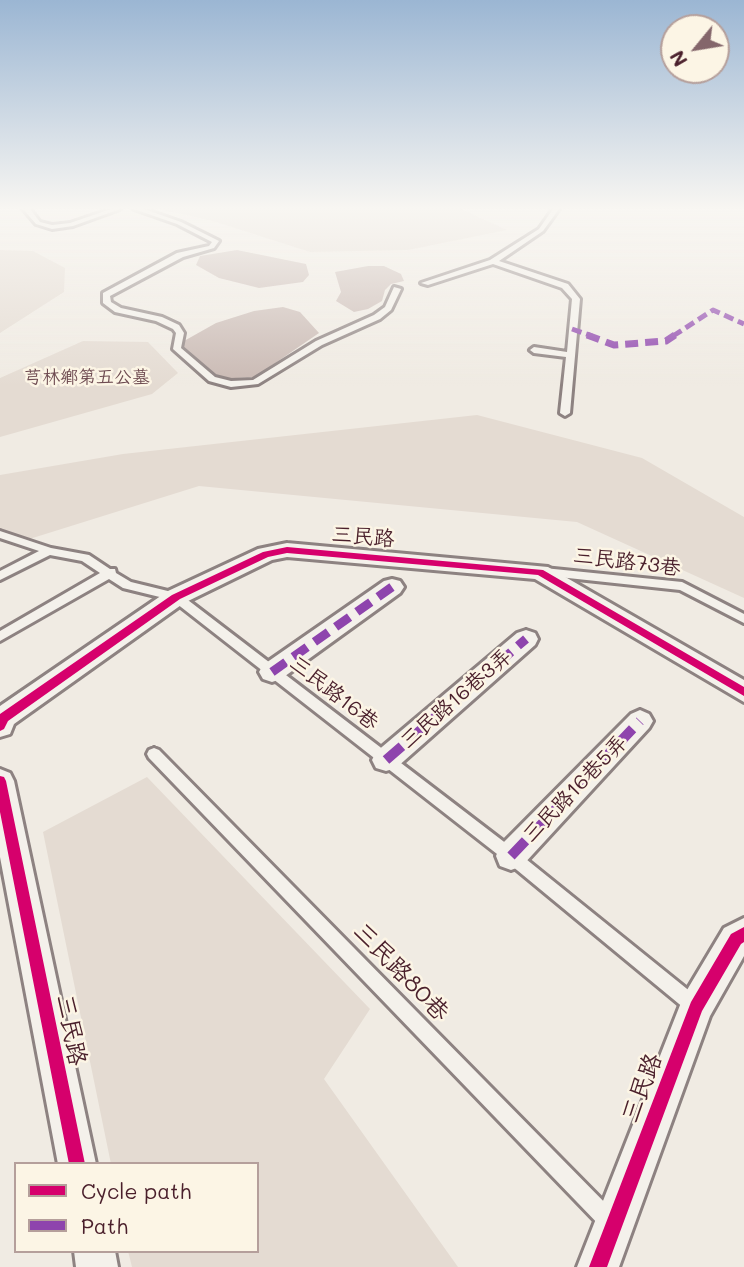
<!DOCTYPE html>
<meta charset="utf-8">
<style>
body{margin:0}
#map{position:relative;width:744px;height:1267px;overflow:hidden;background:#f0ebe3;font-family:Mali,sans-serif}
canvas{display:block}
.legend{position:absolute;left:14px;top:1162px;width:245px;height:91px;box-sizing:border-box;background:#fcf5e5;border:2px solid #b59f9b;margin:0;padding:9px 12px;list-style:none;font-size:21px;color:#4a1f2b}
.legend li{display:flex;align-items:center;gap:14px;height:35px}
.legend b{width:35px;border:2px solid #b59f9b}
.north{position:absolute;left:660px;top:14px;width:70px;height:70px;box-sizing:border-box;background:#fcf5e5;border:2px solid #b59f9b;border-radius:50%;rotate:240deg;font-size:19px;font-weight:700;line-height:28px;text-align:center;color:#4a1f2b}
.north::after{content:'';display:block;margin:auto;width:24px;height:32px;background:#84666b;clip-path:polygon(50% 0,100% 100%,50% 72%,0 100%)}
</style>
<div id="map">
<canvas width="744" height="1267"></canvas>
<ul class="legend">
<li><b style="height:9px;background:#d6006c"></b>Cycle path</li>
<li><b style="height:9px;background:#8e44ad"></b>Path</li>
</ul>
<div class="north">N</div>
</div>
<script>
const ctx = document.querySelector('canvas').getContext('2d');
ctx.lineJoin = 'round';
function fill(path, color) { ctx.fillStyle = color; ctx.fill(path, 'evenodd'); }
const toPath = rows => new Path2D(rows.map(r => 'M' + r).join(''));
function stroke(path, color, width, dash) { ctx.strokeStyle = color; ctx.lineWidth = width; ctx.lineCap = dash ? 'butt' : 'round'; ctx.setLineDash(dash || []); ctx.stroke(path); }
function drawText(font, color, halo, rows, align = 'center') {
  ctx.font = font + ' Mali,"LXGW WenKai TC",sans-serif'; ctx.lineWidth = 5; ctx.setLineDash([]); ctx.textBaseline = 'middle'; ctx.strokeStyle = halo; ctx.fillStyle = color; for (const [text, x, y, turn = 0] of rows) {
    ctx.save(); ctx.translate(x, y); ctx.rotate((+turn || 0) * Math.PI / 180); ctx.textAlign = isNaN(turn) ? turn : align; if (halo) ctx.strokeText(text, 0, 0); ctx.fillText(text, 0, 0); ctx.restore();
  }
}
fill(toPath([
 [160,209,461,209,507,230,408,250,310,252,216,222],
 [0,250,33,251,65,268,64,292,0,333],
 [83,341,148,342,178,373,152,394,0,437,0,378],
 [477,415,642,458,744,517,744,598,577,522,199,486,23,541,0,530,0,475,123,454],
 [147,777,370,1009,324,1079,458,1267,132,1267,128,1251,257,1251,257,1164,111,1164,43,832]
]), '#e4dbd2');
fill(toPath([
 [237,250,306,264,309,275,303,282,259,288,219,278,196,265,200,256],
 [368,266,384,266,401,274,404,281,391,284,385,290,382,301,368,309,354,312,336,301,341,292,335,272],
 [283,307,300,312,319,333,255,377,218,379,205,365,179,349,184,341,216,323,254,311]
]), '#c9b9b3');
const service = toPath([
 [23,209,30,209,40,222,52,225,70,223,111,209,120,209,73,226,52,229,36,224,23,209],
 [134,209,144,209,181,222,219,241,214,248,183,257,110,296,111,302,121,308,162,317,179,325,184,333,181,348,215,377,231,381,253,380,316,341,374,315,385,307,394,287,401,289,391,310,380,319,322,345,258,384,231,387,209,381,173,349,176,333,173,329,156,321,115,312,103,303,103,293,177,253,209,246,212,242,177,224,134,209],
 [553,209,559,209,543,231,499,261,568,284,580,299,570,413,565,416,560,413,566,357,534,353,530,350,534,347,567,352,572,299,562,288,493,264,428,285,421,283,490,260,539,229,553,209],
 [0,531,51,548,89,555,110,569,115,569,116,573,131,582,180,594,516,851,702,1001,705,1007,702,1013,696,1016,690,1013,506,861,172,600,123,588,109,579,0,641,0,631,100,573,82,561,50,555,0,580,0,571,39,551,0,538,0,531],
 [544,568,682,582,744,614,744,623,680,590,540,575,538,572,540,569,544,568],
 [154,748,159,750,617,1215,620,1222,617,1229,610,1232,603,1229,149,758,147,754,149,750,154,748]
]);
const minor = toPath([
 [287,543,548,567,744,680,744,702,535,579,287,557,272,560,184,603,14,724,10,734,0,737,0,706,168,591,258,549,287,543],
 [392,579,400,581,404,587,400,593,281,679,272,682,263,679,259,672,263,665,384,581,392,579],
 [526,630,535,633,538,639,535,645,396,768,386,771,376,768,372,760,376,752,517,633,526,630],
 [640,710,649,714,653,721,649,728,522,866,511,870,500,866,496,856,500,846,631,714,640,710],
 [0,769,10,773,14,781,96,1164,58,1164,0,857,0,769],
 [744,918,744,956,710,1016,619,1267,577,1267,684,995,724,928,744,918],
 [74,1251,115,1251,118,1267,76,1267,74,1251]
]);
stroke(service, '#8d8281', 6);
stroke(minor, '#8d8281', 6);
fill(service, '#f4f1eb');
fill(minor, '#f4f1eb');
stroke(toPath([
 [572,329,592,336],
 [673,336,713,310,744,324]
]), '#8e44ad', 5, [10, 5]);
stroke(toPath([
 [587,335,614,345,666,341,675,335]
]), '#8e44ad', 7, [13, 7]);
stroke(toPath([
 [272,672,392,587],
 [459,697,526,639]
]), '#8e44ad', 9, [17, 9]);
stroke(toPath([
 [386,760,461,695],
 [511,856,640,721]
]), '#8e44ad', 10, [21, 10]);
fill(toPath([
 [287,547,543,570,744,687,744,696,538,575,287,553,268,557,180,599,8,721,4,729,0,731,0,714,172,595,263,552,287,547],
 [0,776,4,777,6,781,85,1164,69,1164,0,812,0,776],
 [744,927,744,942,741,944,702,1011,607,1267,589,1267,691,1002,731,934,744,927]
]), '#d6006c');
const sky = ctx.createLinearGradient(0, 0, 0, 386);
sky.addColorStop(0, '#9bb6d3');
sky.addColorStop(0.54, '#f8f6f2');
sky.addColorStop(1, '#f8f6f200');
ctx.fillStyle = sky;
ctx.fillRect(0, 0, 744, 386);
drawText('18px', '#6e4b51', '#fcf5e5', [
 ["芎林鄉第五公墓",87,377]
]);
drawText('21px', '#4a1f2b', '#fcf5e5', [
 ["三民路",363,537,5],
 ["三民路73巷",627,562,7],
 ["三民路16巷",334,693,38],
 ["三民路16巷3弄",456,699,-41],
 ["三民路16巷5弄",575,789,-46]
]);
drawText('24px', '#4a1f2b', '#fcf5e5', [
 ["三民路80巷",401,972,46],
 ["三民路",71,1030,79],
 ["三民路",642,1088,-69]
]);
</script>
